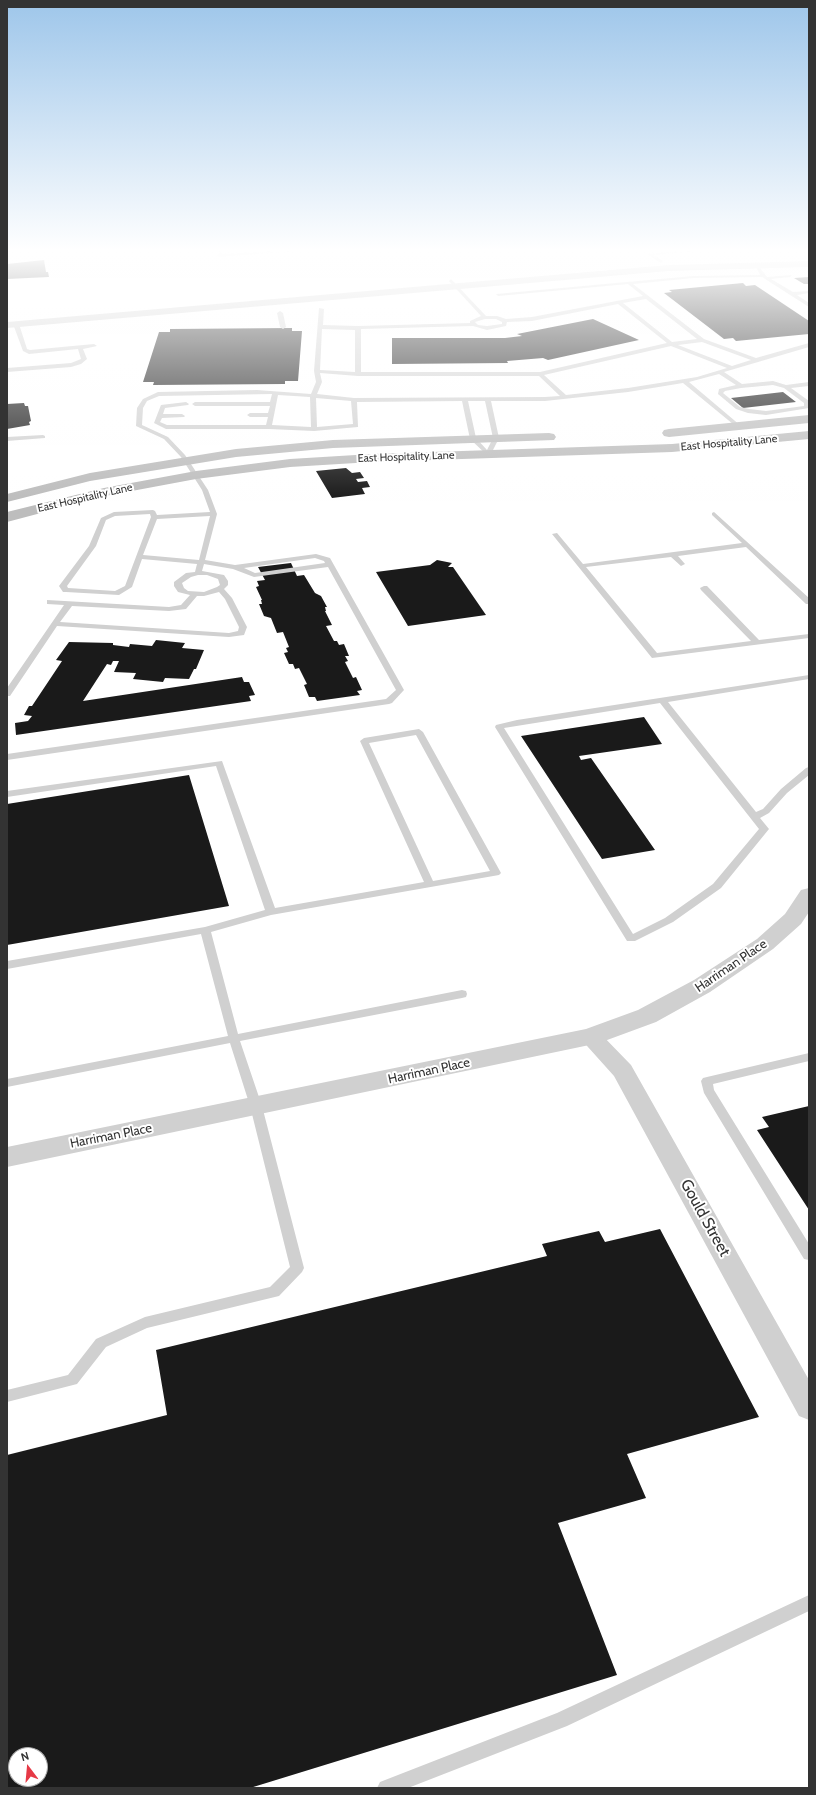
<!DOCTYPE html>
<style>
body{margin:0}
#map{position:relative;width:816px;height:1795px;overflow:hidden;background:#fff;font-family:Cabin,sans-serif}
canvas{display:block}
.frame{position:absolute;inset:0;border:8px solid #333;pointer-events:none}
.north{position:absolute;left:8px;top:1747px;width:40px;height:40px;box-sizing:border-box;background:#fff;border:1px solid #adadad;border-radius:50%;rotate:344deg;font-size:11px;font-weight:700;line-height:16px;text-align:center;color:#333}
.north::after{content:'';display:block;margin:auto;width:14px;height:18px;background:#e63946;clip-path:polygon(50% 0,100% 100%,50% 72%,0 100%)}
</style>
<div id="map">
<canvas width="816" height="1795"></canvas>
<div class="frame"></div>
<div class="north">N</div>
</div>
<script>
const ctx = document.querySelector('canvas').getContext('2d');
ctx.lineJoin = 'round';
function fill(path, color) { ctx.fillStyle = color; ctx.fill(path, 'evenodd'); }
const toPath = rows => new Path2D(rows.map(r => 'M' + r).join(''));
function drawText(font, color, halo, rows, align = 'center') {
  ctx.font = font + ' Cabin,sans-serif'; ctx.lineWidth = 4; ctx.setLineDash([]); ctx.textBaseline = 'middle'; ctx.strokeStyle = halo; ctx.fillStyle = color; for (const [text, x, y, turn = 0] of rows) {
    ctx.save(); ctx.translate(x, y); ctx.rotate((+turn || 0) * Math.PI / 180); ctx.textAlign = isNaN(turn) ? turn : align; if (halo) ctx.strokeText(text, 0, 0); ctx.fillText(text, 0, 0); ctx.restore();
  }
}
fill(toPath([
 [44,260,46,272,48,272,49,277,7,279,7,264],
 [809,277,809,284,804,284,794,278],
 [743,283,746,286,755,285,809,321,809,334,736,341,733,338,724,339,664,293,672,292,669,290],
 [593,319,639,340,548,360,543,358,507,361,508,363,392,364,392,338,505,338,522,336,517,334],
 [292,328,292,331,302,331,298,381,285,381,285,384,153,385,154,382,143,382,159,332,170,332,170,329],
 [783,392,796,402,743,408,731,398],
 [24,403,25,406,28,406,31,421,29,422,30,425,7,429,7,404],
 [346,468,352,473,360,472,364,478,356,479,358,482,367,481,370,487,362,488,365,494,332,498,316,471],
 [437,560,452,563,448,567,453,567,486,615,408,626,376,572,430,565],
 [291,563,297,576,304,575,315,593,321,596,327,607,325,607,326,611,325,611,332,625,326,626,334,641,337,641,339,645,344,644,349,656,345,656,348,661,345,662,353,678,356,677,362,690,357,691,360,695,317,701,315,697,309,697,304,685,307,684,299,668,295,669,293,664,289,664,284,653,288,652,286,648,289,647,283,632,277,633,271,618,264,616,259,604,262,604,261,600,262,600,256,587,259,586,257,581,265,580,258,567],
 [156,640,185,643,182,648,204,650,196,669,194,669,189,679,165,678,163,682,133,679,136,673,114,672,119,661,113,661,111,665,107,664,83,701,242,677,244,682,249,682,255,695,249,696,251,701,16,735,15,723,28,721,32,716,24,715,29,706,32,706,62,661,56,660,69,642,113,643,113,645,129,647,130,644,152,646],
 [644,717,662,744,579,756,581,760,591,758,655,850,602,859,521,736],
 [189,775,229,906,7,945,7,804],
 [809,1106,809,1210,757,1130,769,1127,762,1117],
 [660,1229,759,1417,627,1454,646,1498,558,1523,617,1675,250,1788,7,1788,7,1455,167,1415,156,1350,547,1256,542,1244,599,1231,605,1242],
 [16,1755,40,1755,40,1779,16,1779]
]), '#1a1a1a');
fill(toPath([
 [220,250,224,250,222,254,293,250,308,250,219,257,217,256,220,250],
 [691,250,705,250,654,255,663,261,661,263,647,254,691,250],
 [757,264,767,277,792,275,790,277,771,279,793,292,809,291,809,293,797,295,809,303,809,307,762,277,693,278,633,284,704,339,756,358,809,343,809,347,724,372,742,384,773,381,786,385,809,382,809,386,791,388,809,401,809,408,766,415,748,413,736,409,718,394,719,389,736,385,719,374,689,382,741,426,741,428,739,429,683,383,628,392,545,401,491,401,499,438,491,454,488,456,470,439,462,401,357,402,358,427,314,431,269,429,166,429,154,423,161,405,186,402,189,404,188,405,165,408,163,414,182,414,185,416,184,417,162,418,160,422,167,425,266,425,268,417,250,417,247,415,250,413,268,413,270,406,195,406,192,404,195,402,270,402,272,394,159,396,147,401,143,408,142,425,168,437,185,455,208,490,217,514,205,560,235,565,316,554,330,558,404,690,392,703,389,704,7,760,7,754,386,699,396,690,328,567,254,577,233,569,204,564,202,571,224,575,228,581,228,585,224,589,232,598,247,627,244,635,229,637,57,626,10,696,7,696,7,688,64,605,47,604,47,600,169,607,181,605,190,595,178,592,174,586,174,582,186,573,195,572,197,564,142,559,132,587,119,595,66,592,63,592,59,586,89,546,101,518,114,512,153,510,155,511,157,515,210,512,202,490,181,457,164,439,136,426,137,408,143,399,158,392,257,390,311,394,316,382,314,371,319,308,324,309,323,325,358,326,470,323,470,321,481,316,449,281,451,279,486,316,497,316,506,319,532,317,643,296,628,284,498,296,496,294,693,276,760,275,755,265,757,264],
 [646,299,697,339,672,342,623,303,646,299],
 [618,304,667,343,540,372,361,372,361,329,473,326,487,330,506,326,507,322,532,321,618,304],
 [485,319,496,319,502,322,502,324,487,326,478,325,475,322,485,319],
 [322,329,355,330,355,372,320,370,322,329],
 [702,342,751,360,732,366,678,345,702,342],
 [671,346,727,368,697,377,628,388,566,395,544,375,671,346],
 [320,373,358,376,539,376,560,396,545,397,354,398,317,394,322,382,320,373],
 [773,385,784,388,804,403,804,406,766,411,749,409,740,407,723,393,725,391,741,388,773,385],
 [278,395,310,397,311,427,272,425,278,395],
 [316,398,351,401,353,424,317,427,316,398],
 [468,401,485,401,493,438,487,450,476,438,468,401],
 [150,514,151,517,125,586,115,591,68,588,67,586,96,546,106,520,115,516,150,514],
 [210,516,199,560,143,555,157,519,210,516],
 [315,558,324,561,325,563,255,573,244,568,315,558],
 [198,575,207,575,218,579,220,585,217,587,204,592,188,591,184,588,182,583,191,577,198,575],
 [219,592,225,599,239,627,238,631,229,633,60,622,72,606,169,611,186,609,197,596,204,596,219,592],
 [280,311,283,313,286,327,283,329,280,327,277,313,280,311],
 [16,322,19,324,27,349,30,350,94,344,97,346,83,349,87,359,81,364,71,367,7,372,7,368,71,363,81,359,78,349,29,354,23,351,13,324,16,322],
 [43,435,45,436,45,438,7,441,7,437,43,435],
 [714,512,809,598,809,604,806,604,746,547,678,556,685,564,681,566,671,557,586,567,657,653,751,641,701,590,700,588,704,586,707,586,759,640,809,634,809,638,652,658,552,534,557,533,583,564,742,543,712,515,712,513,714,512],
 [809,675,809,679,668,702,756,812,763,809,781,789,806,768,809,767,809,775,787,793,769,813,760,818,769,829,721,888,673,922,635,941,627,941,495,727,496,725,517,720,809,675],
 [660,703,759,829,713,884,665,918,633,934,504,728,660,703],
 [419,729,423,732,501,873,499,875,271,915,211,932,238,1034,462,990,466,991,467,994,466,997,462,998,240,1041,262,1106,304,1268,302,1272,279,1296,147,1328,106,1347,77,1384,7,1402,7,1390,68,1375,96,1339,145,1317,270,1287,290,1267,250,1106,230,1043,7,1087,7,1079,228,1036,201,934,7,969,7,961,205,927,265,910,216,766,7,797,7,791,222,761,275,908,424,882,360,741,364,738,419,729],
 [416,735,490,871,433,881,369,743,416,735],
 [809,1053,809,1061,713,1084,714,1090,809,1244,809,1260,804,1259,704,1093,701,1081,703,1078,707,1077,809,1053],
 [809,1595,809,1611,567,1726,408,1788,377,1788,380,1782,557,1713,809,1595]
]), '#d0d0d0');
fill(toPath([
 [7,250,13,250,7,253,7,250],
 [590,1029,598,1031,631,1065,809,1380,809,1420,799,1416,614,1076,579,1037,582,1031,590,1029]
]), '#d0d0d0');
fill(toPath([
 [809,261,809,267,669,271,7,328,7,322,669,265,809,261],
 [809,888,809,912,801,924,773,949,710,992,656,1022,599,1043,7,1167,7,1147,586,1029,638,1010,694,980,757,939,785,914,801,890,809,888]
]), '#d0d0d0');
fill(toPath([
 [809,415,809,423,669,437,664,436,662,433,664,430,669,429,809,415],
 [809,431,809,439,672,452,372,462,290,467,196,479,105,496,7,522,7,512,104,488,196,471,290,459,372,454,672,444,809,431],
 [549,433,554,434,556,437,554,440,333,448,236,457,90,481,7,502,7,494,90,473,236,449,333,440,549,433]
]), '#bdbdbd');
const sky = ctx.createLinearGradient(0, 0, 0, 501);
sky.addColorStop(0, '#9ec6ea');
sky.addColorStop(0.5, '#fff');
sky.addColorStop(1, '#ffffff00');
ctx.fillStyle = sky;
ctx.fillRect(0, 0, 816, 501);
drawText('11px', '#333', '#fff', [
 ["East Hospitality Lane",729,443,-5],
 ["East Hospitality Lane",406,457,-2],
 ["East Hospitality Lane",85,498,-13]
]);
drawText('13px', '#333', '#fff', [
 ["Harriman Place",731,966,-34],
 ["Harriman Place",429,1071,-12],
 ["Harriman Place",111,1136,-11]
]);
drawText('16px', '#333', '#fff', [
 ["Gould Street",705,1218,61]
]);
</script>
